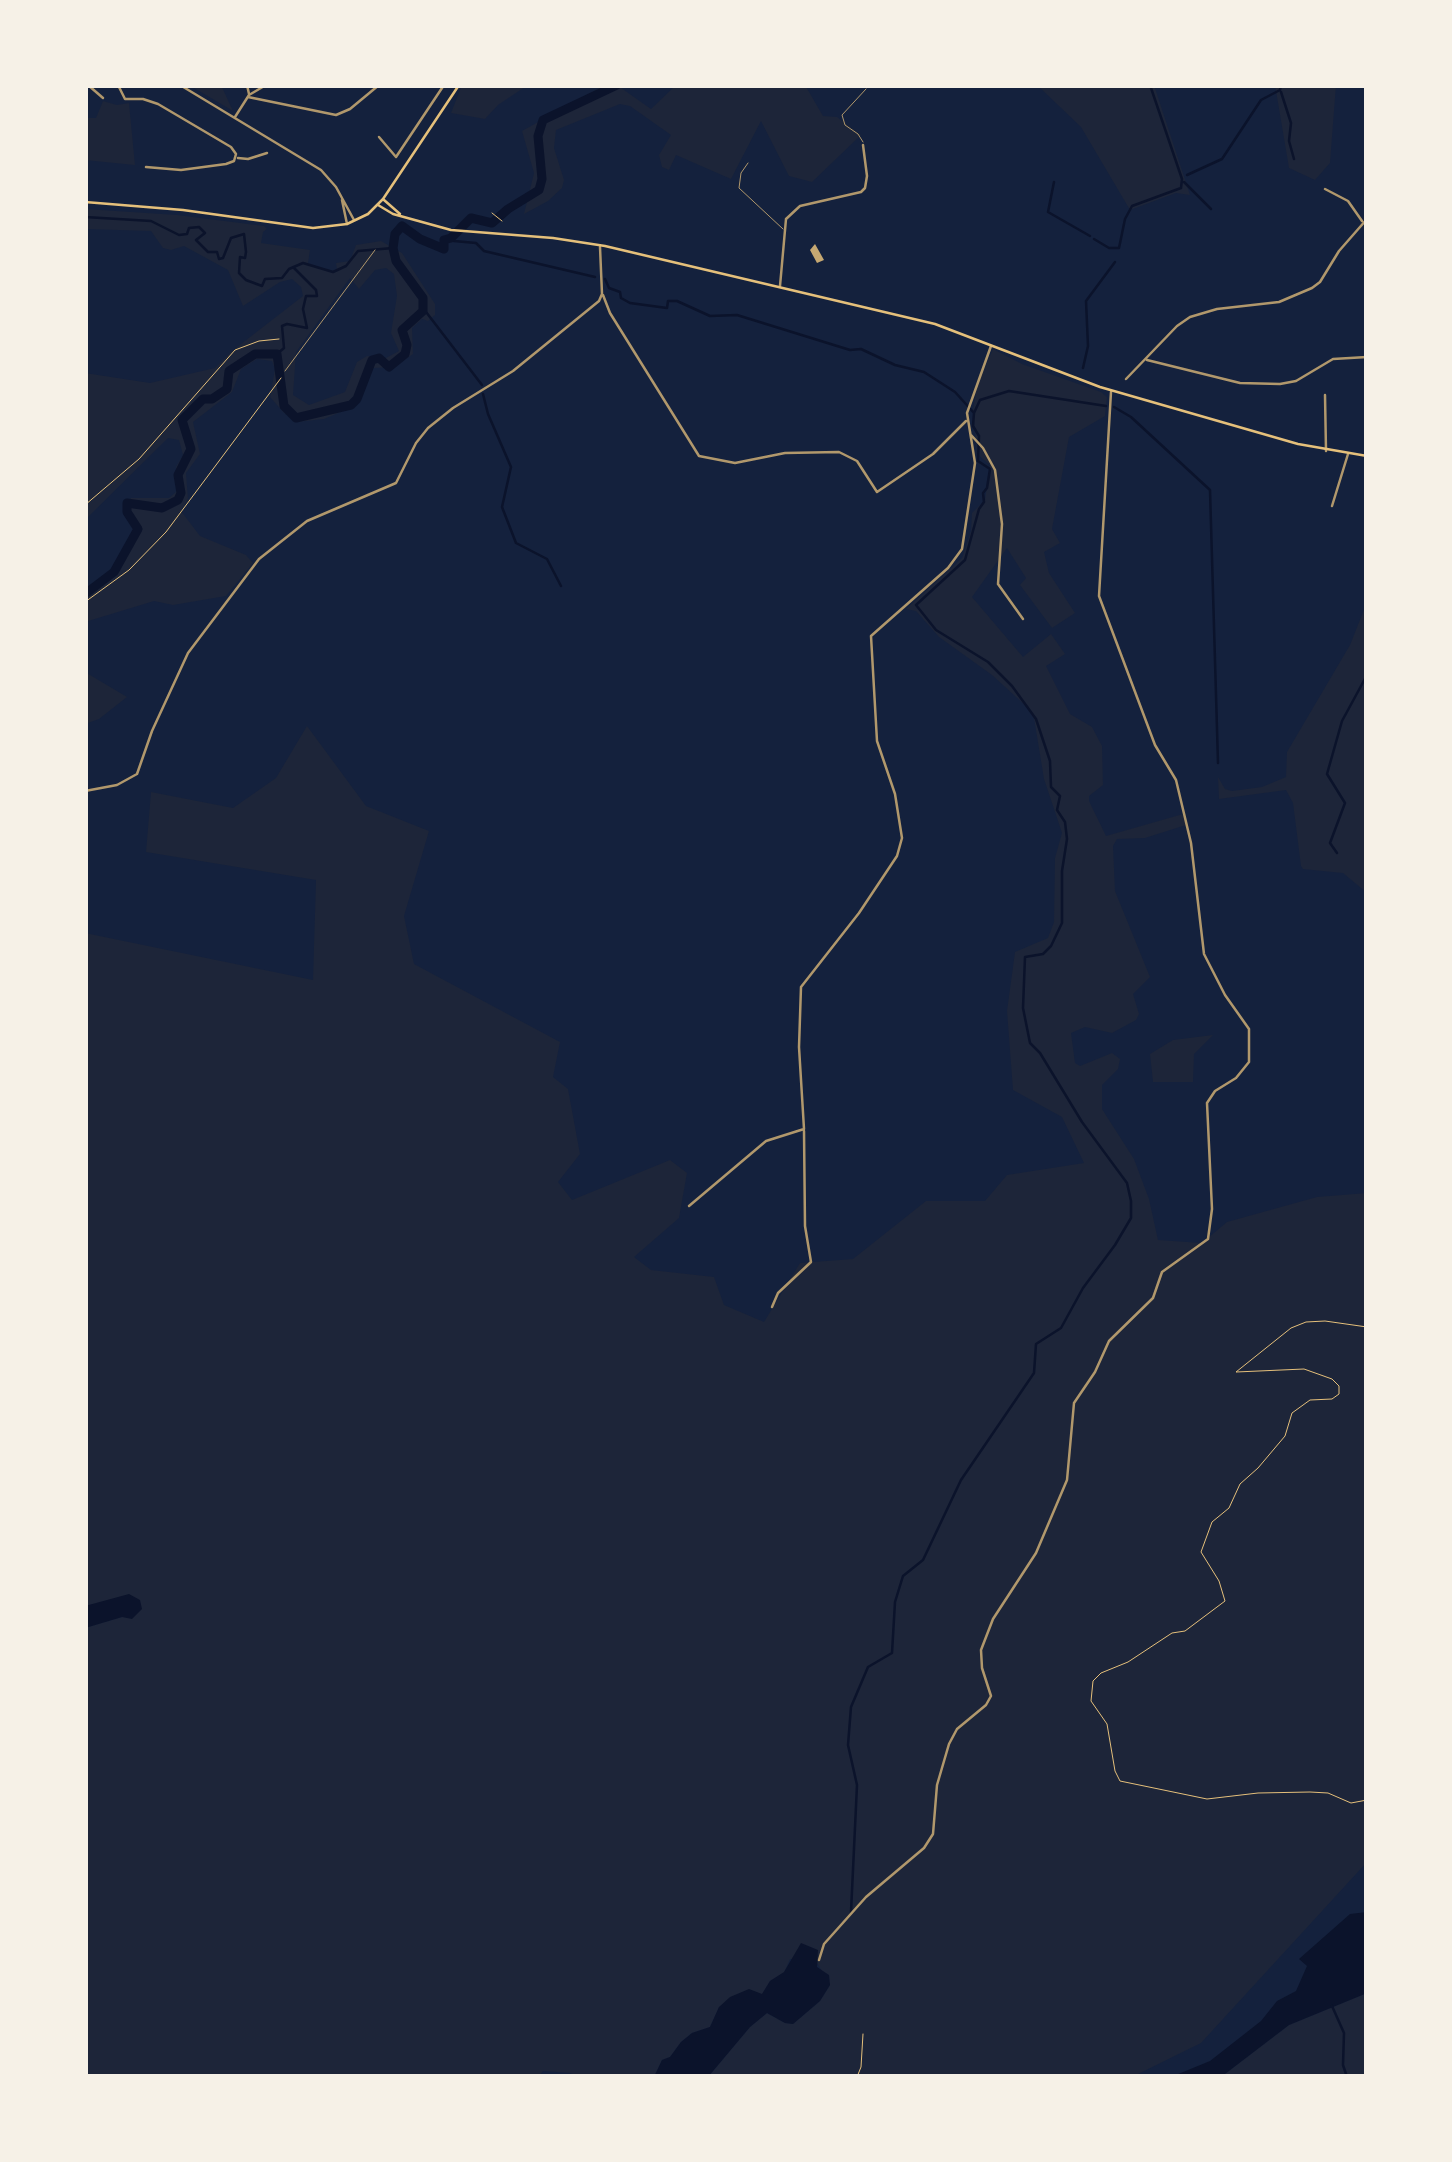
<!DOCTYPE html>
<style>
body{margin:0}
#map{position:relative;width:1452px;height:2162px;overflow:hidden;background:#14213d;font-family:"PT Serif",serif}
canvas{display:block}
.frame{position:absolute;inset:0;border:88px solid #f6f1e7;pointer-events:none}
</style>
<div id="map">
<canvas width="1452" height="2162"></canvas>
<div class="frame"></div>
</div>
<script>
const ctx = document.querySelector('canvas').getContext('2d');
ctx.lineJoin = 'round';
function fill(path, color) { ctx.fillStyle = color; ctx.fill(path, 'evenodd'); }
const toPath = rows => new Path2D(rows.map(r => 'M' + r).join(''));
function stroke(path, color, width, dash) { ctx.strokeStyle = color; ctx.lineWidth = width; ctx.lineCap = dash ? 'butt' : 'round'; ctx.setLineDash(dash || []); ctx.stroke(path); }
fill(toPath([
 [189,85,221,85,233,111],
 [462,85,528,85,498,105,485,119,451,113],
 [605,85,617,85,651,109,676,85,805,85,823,116,837,117,861,135,812,182,789,176,761,121,731,179,676,155,669,170,662,167,659,155,671,135,630,106,620,104,556,130,554,148,564,180,562,188,548,201,524,214,534,173,522,131],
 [1037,85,1154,85,1190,195,1176,193,1130,210,1081,127],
 [1275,85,1336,85,1330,163,1315,180,1289,168],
 [103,101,117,105,129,103,135,165,85,160,85,118,96,118],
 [85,209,177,215,264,226,267,229,263,232,261,243,310,250,308,263,329,271,337,270,336,263,350,261,356,245,381,241,402,253,435,304,435,315,428,321,422,319,412,328,413,354,394,367,373,368,362,380,357,405,324,419,297,422,284,413,270,397,275,369,272,361,257,359,241,369,232,392,193,422,200,454,186,473,188,499,181,511,200,536,246,555,253,563,226,596,173,605,154,601,85,622,85,589,123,561,127,542,139,528,126,511,131,498,169,498,176,492,176,467,183,455,179,440,168,438,85,520,85,373,150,383,215,368,232,351,303,296,301,287,292,279,280,282,243,306,228,270,184,246,171,250,163,248,151,231,85,229],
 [386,268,394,274,397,296,391,333,399,351,386,358,367,356,357,362,345,392,309,405,293,395,296,352,350,278,359,289,375,270],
 [993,349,1022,364,1101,392,1107,397,1105,416,1069,437,1052,529,1060,543,1044,552,1049,573,1075,613,1052,628,1020,585,1026,578,1007,548,972,597,1023,657,1051,634,1065,654,1046,666,1070,714,1092,727,1102,746,1103,785,1089,796,1089,801,1106,836,1183,814,1186,825,1145,838,1117,839,1113,846,1115,891,1150,977,1133,994,1139,1014,1136,1020,1112,1033,1085,1027,1071,1033,1075,1063,1080,1066,1112,1053,1120,1059,1118,1069,1102,1085,1102,1109,1134,1159,1149,1199,1158,1240,1202,1243,1227,1222,1317,1197,1367,1193,1367,1862,1201,2043,1132,2077,708,2077,750,2027,767,2013,785,2023,793,2024,820,2001,830,1985,816,1961,790,1959,784,1973,770,1981,762,1995,719,2007,710,2027,692,2033,681,2042,670,2057,662,2060,654,2077,580,2077,570,2073,543,2071,538,2077,85,2077,85,1628,122,1617,95,1604,85,1606,85,933,313,980,316,880,146,852,151,792,233,808,276,778,307,726,366,806,429,831,404,916,414,964,560,1042,553,1077,568,1089,580,1154,558,1182,572,1200,670,1160,687,1173,679,1218,634,1257,651,1270,714,1277,724,1305,764,1322,800,1263,853,1259,926,1201,985,1201,1007,1175,1084,1163,1062,1117,1013,1090,1007,1011,1015,952,1048,938,1054,922,1055,858,1062,833,1044,779,1034,718,1027,707,992,675,939,637,916,611,906,609,962,558,971,531,972,513,985,500,990,465,977,454,973,410,977,386],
 [1367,602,1367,893,1343,873,1303,869,1301,866,1293,803,1286,790,1219,799,1218,777,1225,789,1232,791,1262,787,1286,777,1287,752,1350,645],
 [85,672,127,697,99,719,85,724],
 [1213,1035,1194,1054,1193,1082,1153,1082,1150,1054,1173,1040],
 [1367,1993,1367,2077,1221,2077,1289,2025]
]), '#1d2539');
fill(toPath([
 [129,1594,140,1600,142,1609,132,1619,122,1617,85,1628,85,1606],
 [1367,1912,1367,1993,1289,2025,1221,2077,1171,2077,1210,2061,1261,2021,1277,2001,1296,1991,1307,1966,1299,1959,1350,1914],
 [801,1943,818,1950,817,1967,829,1975,830,1985,820,2001,793,2024,785,2023,767,2013,750,2027,708,2077,654,2077,662,2060,670,2057,681,2042,692,2033,710,2027,719,2007,730,1997,749,1989,762,1994,770,1981,784,1972]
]), '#0b132b');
stroke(toPath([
 [1281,92,1291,123,1289,141,1294,159],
 [1187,175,1222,159,1261,100,1280,90,1281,85],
 [1054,182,1048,212,1090,236],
 [1184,182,1211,209],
 [85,217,151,221,179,235,187,234,189,228,199,227,205,233,196,240,208,252,217,252,219,259,223,258,231,238,244,234,246,252,245,258,240,257,239,273,246,280,262,286,265,279,282,278,289,269,303,263,333,272,346,266,358,251,393,248],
 [451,238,454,241,476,243,484,251,595,277],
 [1094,239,1109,248,1119,248,1125,219,1132,206,1181,188,1182,179,1150,85],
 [605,279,609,288,620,292,621,298,630,303,667,308,668,301,677,301,710,316,737,315,850,350,861,349,895,365,924,372,955,392,974,413,973,426,979,436,978,461,990,469,987,488,983,493,984,502,979,509,965,560,916,605,936,630,988,662,1012,686,1036,719,1050,761,1051,787,1060,796,1057,810,1065,822,1067,839,1062,871,1062,923,1051,946,1043,954,1025,957,1023,1008,1030,1043,1040,1053,1082,1122,1127,1183,1131,1201,1131,1218,1115,1245,1083,1288,1061,1328,1036,1344,1034,1373,961,1480,923,1560,903,1576,895,1602,892,1653,868,1667,851,1707,848,1745,857,1785,851,1912],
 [423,308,482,385],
 [277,354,284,348,282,326,287,324,307,328,303,309,306,296,317,296,316,290,294,268],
 [1083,368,1088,346,1086,301,1115,262],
 [483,394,488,414,511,467,502,507,516,543,547,559,561,586],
 [1114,407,1131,417,1210,490,1218,763],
 [974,413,980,400,1009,391,1106,406],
 [1337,853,1330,843,1345,803,1327,774,1342,721,1367,675],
 [1332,2006,1344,2033,1343,2065,1347,2077]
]), '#0b132b', 2.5);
stroke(toPath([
 [85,594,114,572,138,529,127,512,127,503,162,508,178,500,181,493,178,475,191,449,182,420,203,399,212,399,227,389,229,371,255,354,277,354,284,406,296,418,351,405,357,399,372,360,379,358,389,367,405,354,407,345,402,330,423,311,423,298,396,261,393,248,395,234,402,226,420,239,444,249,444,240,451,238,471,218,492,223,508,209,539,190,542,179,538,136,543,120,617,85]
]), '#0b132b', 9);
fill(toPath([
 [815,244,824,260,817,263,810,250]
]), '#c6a872');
stroke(toPath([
 [492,213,502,221],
 [85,505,139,459,235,350,259,341,279,339],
 [85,602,129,570,166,532,281,378],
 [1367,1327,1325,1321,1306,1322,1291,1328,1236,1372,1304,1369,1332,1379,1339,1386,1339,1394,1332,1399,1310,1400,1292,1413,1285,1436,1258,1468,1240,1484,1229,1508,1212,1522,1201,1552,1219,1581,1225,1601,1185,1631,1172,1633,1128,1662,1101,1673,1093,1681,1091,1701,1107,1724,1115,1771,1120,1781,1207,1799,1258,1793,1310,1792,1328,1793,1351,1803,1367,1800],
 [857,2077,861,2067,863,2034]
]), '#e5c07b', 1);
stroke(toPath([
 [863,142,858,134,845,125,842,115,866,89],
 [748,163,741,173,739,188,783,229],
 [285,371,375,250]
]), '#b1986c', 1);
stroke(toPath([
 [88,85,103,98],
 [118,85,125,99,143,99,158,104,231,147,236,154,234,161,226,164,181,170,146,167],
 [247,85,249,94],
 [248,97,336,115,350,109,379,85],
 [235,117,249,95,266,85],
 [379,137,396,157,444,85],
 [238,158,248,159,267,153],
 [1325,189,1348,201,1362,221],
 [780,286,786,219,800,206,861,192,865,188,867,176,863,145],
 [603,295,610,313,699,456,735,463,785,453,839,452,857,461,877,492,933,454,966,421],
 [1147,360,1240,383,1280,384,1296,381,1333,359,1367,357],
 [1126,379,1177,326,1190,317,1217,309,1279,302,1312,288,1320,282,1339,251,1367,219],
 [1325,395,1326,451],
 [971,435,983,448,995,470,1002,524,998,584,1023,619],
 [1332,506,1348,454],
 [85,791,117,785,137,774,152,731,188,653,259,559,307,521,396,483,416,443,428,428,453,408,513,371,599,301,602,294,600,247],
 [689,1206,766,1141,804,1129,799,1047,801,987,859,913,897,856,902,838,895,794,877,741,871,636,948,568,962,549,975,463,967,413,991,346],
 [772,1307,778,1293,811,1262,805,1226,804,1131],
 [819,1960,824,1944,866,1897,924,1848,933,1834,937,1785,949,1744,957,1729,986,1705,991,1696,982,1668,981,1650,993,1619,1036,1553,1067,1480,1074,1403,1095,1372,1109,1341,1153,1298,1162,1272,1208,1239,1212,1209,1207,1103,1215,1091,1236,1078,1249,1062,1249,1029,1225,995,1204,954,1191,843,1176,780,1155,745,1099,596,1111,392]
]), '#b1986c', 2.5);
stroke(toPath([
 [180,85,321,170,336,187,354,220],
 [342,200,347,224]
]), '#b1986c', 2.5);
stroke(toPath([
 [384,200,400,214],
 [85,202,183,210,313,228,347,224,368,214,383,199,459,85],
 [378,205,393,214,451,230,553,238,605,246,935,324,1100,387,1298,444,1367,456]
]), '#e5c07b', 2.5);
</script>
